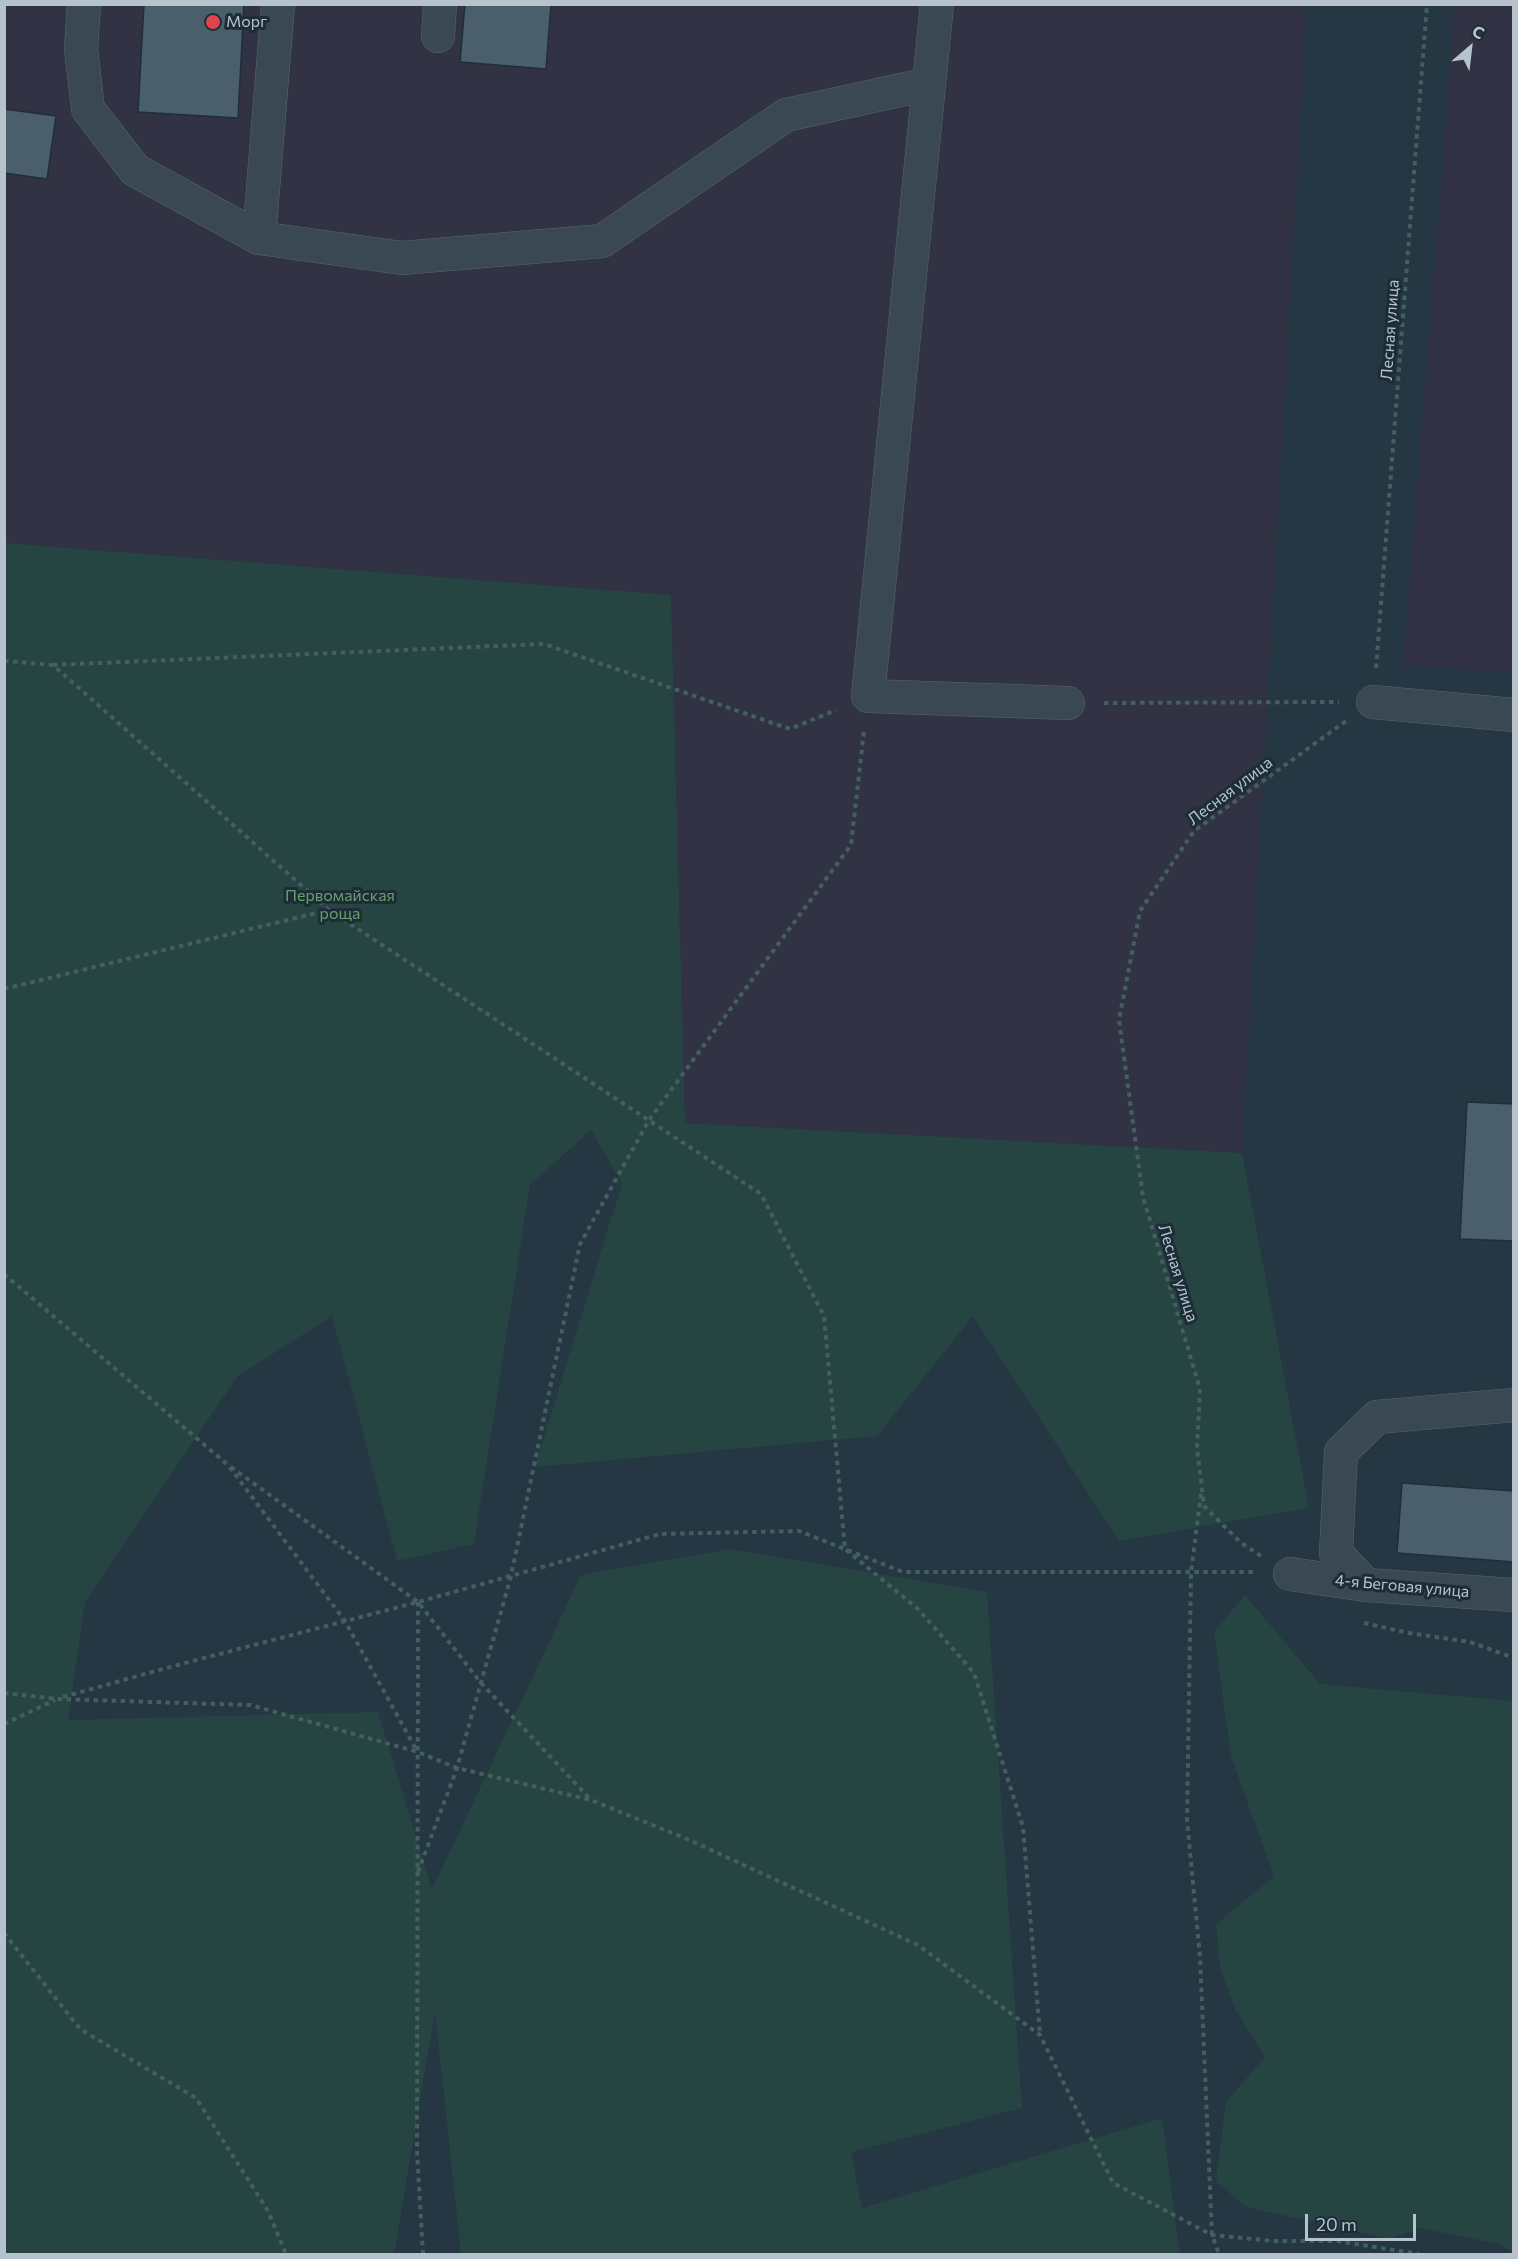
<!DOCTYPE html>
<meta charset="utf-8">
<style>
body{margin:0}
#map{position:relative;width:1518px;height:2259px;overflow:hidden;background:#243743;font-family:Commissioner,sans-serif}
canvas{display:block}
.frame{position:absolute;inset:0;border:6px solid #b6c3cc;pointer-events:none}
.north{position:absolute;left:1440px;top:18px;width:60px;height:60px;-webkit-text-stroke:4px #1d2d38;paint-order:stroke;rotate:28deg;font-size:16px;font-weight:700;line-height:24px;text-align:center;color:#b6c3cc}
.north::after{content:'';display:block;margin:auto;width:21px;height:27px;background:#b6c3cc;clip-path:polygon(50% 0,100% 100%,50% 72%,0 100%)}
.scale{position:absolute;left:1305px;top:2214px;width:111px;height:27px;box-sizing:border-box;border:3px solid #b6c3cc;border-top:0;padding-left:8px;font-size:18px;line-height:21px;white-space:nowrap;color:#b6c3cc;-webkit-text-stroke:4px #1d2d38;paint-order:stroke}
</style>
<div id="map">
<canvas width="1518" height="2259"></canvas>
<div class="frame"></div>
<div class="north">С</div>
<div class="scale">20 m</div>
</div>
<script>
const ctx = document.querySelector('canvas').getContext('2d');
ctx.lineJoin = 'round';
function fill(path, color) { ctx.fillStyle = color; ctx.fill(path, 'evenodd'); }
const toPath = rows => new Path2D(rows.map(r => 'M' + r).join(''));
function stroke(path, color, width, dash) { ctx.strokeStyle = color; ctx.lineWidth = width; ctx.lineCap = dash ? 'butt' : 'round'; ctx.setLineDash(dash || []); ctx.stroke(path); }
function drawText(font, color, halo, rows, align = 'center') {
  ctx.font = font + ' Commissioner,sans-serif'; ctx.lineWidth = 6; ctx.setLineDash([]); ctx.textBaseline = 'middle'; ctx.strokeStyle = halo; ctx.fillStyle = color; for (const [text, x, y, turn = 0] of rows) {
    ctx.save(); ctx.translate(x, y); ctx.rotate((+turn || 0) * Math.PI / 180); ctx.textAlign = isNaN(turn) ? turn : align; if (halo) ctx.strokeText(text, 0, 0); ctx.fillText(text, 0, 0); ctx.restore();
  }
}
fill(toPath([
 [1455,4,1513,5,1513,674,1403,665],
 [4,5,1307,5,1242,1153,685,1123,671,595,5,543]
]), '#313243');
fill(toPath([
 [4,543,671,595,685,1123,1242,1153,1309,1508,1119,1541,973,1316,877,1436,535,1467,622,1183,591,1130,530,1185,474,1544,397,1561,332,1316,237,1377,85,1602,68,1720,378,1712,432,1889,581,1575,729,1549,987,1592,1022,2108,851,2152,862,2208,1162,2118,1180,2254,461,2254,435,2012,394,2254,5,2254],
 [1245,1595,1320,1684,1513,1701,1513,2251,1499,2244,1420,2228,1389,2239,1246,2207,1216,2181,1226,2102,1265,2057,1235,2009,1220,1968,1216,1924,1274,1876,1231,1757,1214,1632]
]), '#264442');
const building = toPath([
 [144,4,244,4,238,118,138,112,144,4],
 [465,4,551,4,546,69,460,62,465,4],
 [4,109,56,116,47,179,4,173,4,109],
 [1467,1102,1514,1104,1514,1241,1460,1239,1467,1102],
 [1402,1483,1514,1491,1514,1562,1397,1553,1402,1483]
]);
fill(building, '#4a5f6b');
stroke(building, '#1f2f3a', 1.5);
const minor = toPath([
 [84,4,81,49,88,109,135,170,259,238,402,258,602,241,786,115,928,84],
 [937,4,868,696,1068,703],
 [438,36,440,4],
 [259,238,278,4],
 [1373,702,1514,715],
 [1290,1574,1366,1585,1514,1595],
 [1366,1585,1336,1553,1341,1452,1377,1417,1514,1405]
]);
stroke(minor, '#576670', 34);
stroke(toPath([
 [4,661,53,665,329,910],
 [53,665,544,644,790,729,836,710],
 [1376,668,1427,4],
 [1104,703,1339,702],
 [4,989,329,910,761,1194,824,1316,845,1549,918,1609,974,1673,1023,1827,1040,2035],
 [4,1274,228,1465,345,1621,417,1751],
 [231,1467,418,1602,481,1683,591,1800],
 [1201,1494,1191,1572,1187,1820,1200,1957,1212,2235,1219,2254],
 [1261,1556,1240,1542,1204,1506,1197,1448,1200,1389,1143,1197,1119,1020,1140,911,1194,831,1346,721],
 [418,1602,417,2152,423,2254],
 [1364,1623,1409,1633,1470,1642,1514,1658],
 [4,1693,57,1699,250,1705,418,1752,457,1768,591,1800,687,1839,918,1945,1040,2035,1113,2183,1212,2235,1273,2241,1337,2241,1419,2254],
 [63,1697,170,1667,418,1602,660,1534,799,1531,903,1572,1255,1572],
 [4,1724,55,1700],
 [418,1872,457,1768,511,1576,580,1244,649,1120,851,845,864,731],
 [4,1933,80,2029,196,2098,268,2211,286,2254]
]), '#44605e', 4, [4.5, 4.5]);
stroke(minor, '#394852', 33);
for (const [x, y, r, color] of [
 [213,22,8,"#e0444e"]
]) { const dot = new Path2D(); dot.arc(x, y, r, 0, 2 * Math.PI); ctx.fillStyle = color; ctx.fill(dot); stroke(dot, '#1d2d38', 2); }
drawText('16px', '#b6c3cc', '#1d2d38', [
 ["Морг",226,22]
], 'left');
drawText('16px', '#b6c3cc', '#1d2d38', [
 ["Лесная улица",1390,330,-86],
 ["Лесная улица",1230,791,-37],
 ["Лесная улица",1178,1273,73],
 ["4-я Беговая улица",1402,1586,5]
]);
drawText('16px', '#6b9f6d', '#1d2d38', [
 ["Первомайская",340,896],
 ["роща",340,914]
]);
</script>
